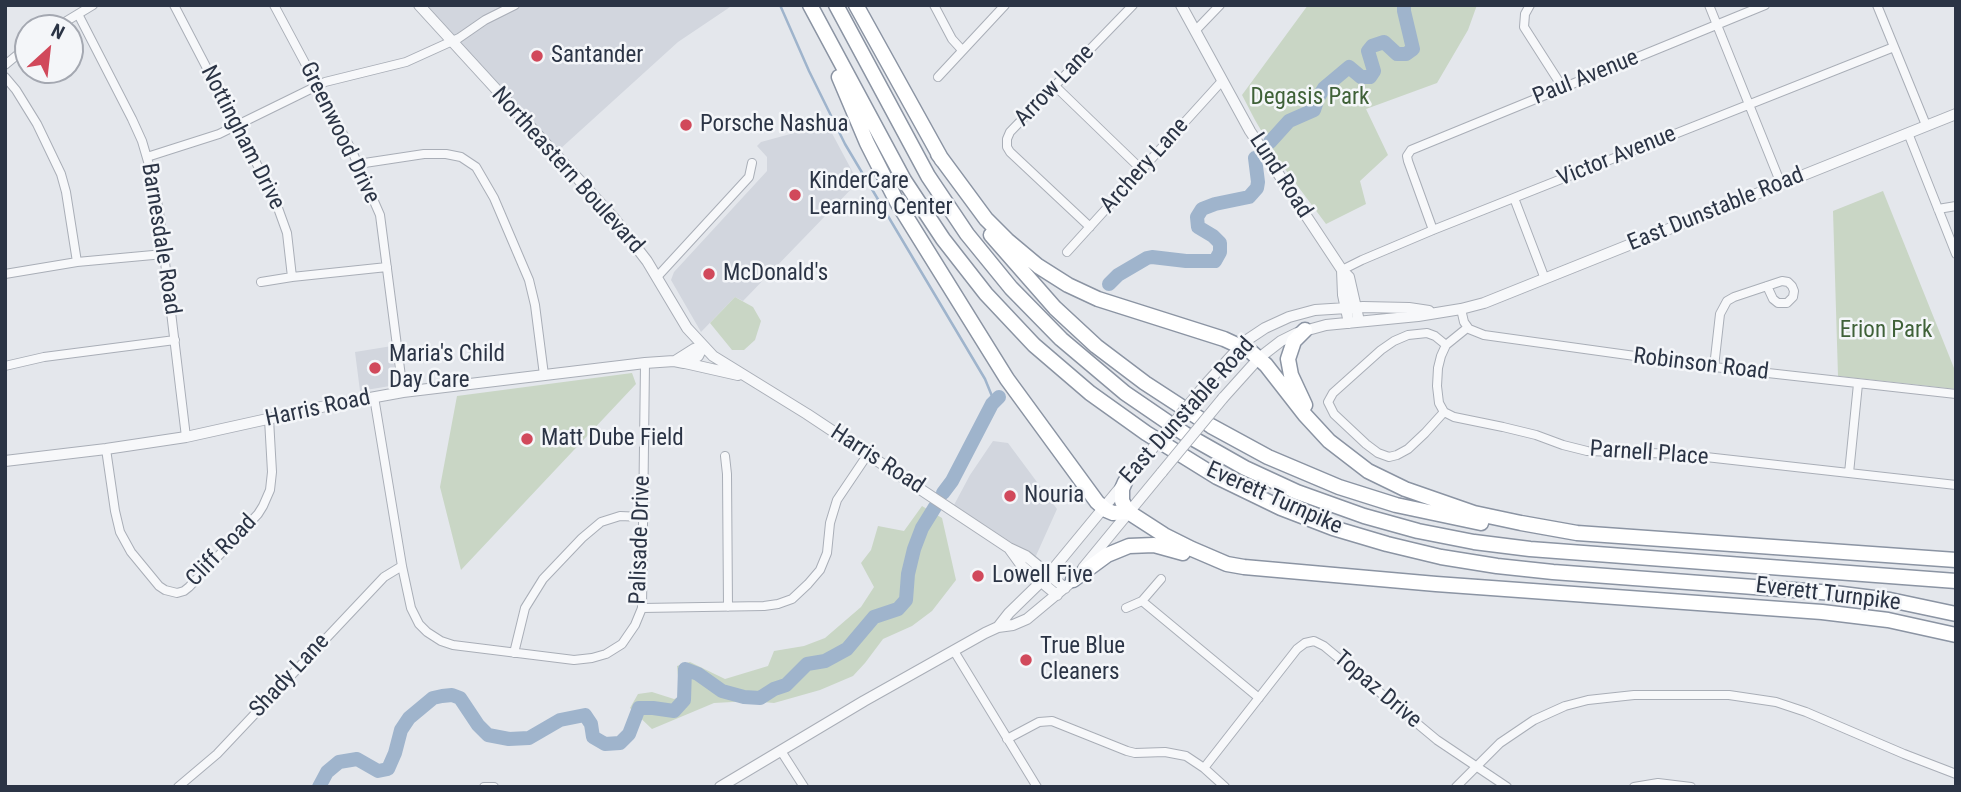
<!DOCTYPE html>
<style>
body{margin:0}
#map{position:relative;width:1961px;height:792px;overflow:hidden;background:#e4e7ec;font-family:"Roboto Condensed",sans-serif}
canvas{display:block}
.frame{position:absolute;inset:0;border:7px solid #2b3445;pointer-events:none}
.north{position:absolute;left:14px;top:14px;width:70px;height:70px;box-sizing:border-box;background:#f4f6f9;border:2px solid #a4a8b1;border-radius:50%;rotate:27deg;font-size:19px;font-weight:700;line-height:28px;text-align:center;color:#2b3445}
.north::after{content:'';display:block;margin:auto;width:24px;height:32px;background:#d1495b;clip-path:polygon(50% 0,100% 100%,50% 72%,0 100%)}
</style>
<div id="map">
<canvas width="1961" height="792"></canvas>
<div class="frame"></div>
<div class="north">N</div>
</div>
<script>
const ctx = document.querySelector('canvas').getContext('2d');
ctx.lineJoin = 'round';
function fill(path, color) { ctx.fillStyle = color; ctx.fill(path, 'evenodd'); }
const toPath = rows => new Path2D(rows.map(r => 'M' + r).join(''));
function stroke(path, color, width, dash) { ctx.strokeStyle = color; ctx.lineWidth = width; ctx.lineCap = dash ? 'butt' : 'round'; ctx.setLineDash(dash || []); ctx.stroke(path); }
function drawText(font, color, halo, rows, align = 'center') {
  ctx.font = font + ' "Roboto Condensed",sans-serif'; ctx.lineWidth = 5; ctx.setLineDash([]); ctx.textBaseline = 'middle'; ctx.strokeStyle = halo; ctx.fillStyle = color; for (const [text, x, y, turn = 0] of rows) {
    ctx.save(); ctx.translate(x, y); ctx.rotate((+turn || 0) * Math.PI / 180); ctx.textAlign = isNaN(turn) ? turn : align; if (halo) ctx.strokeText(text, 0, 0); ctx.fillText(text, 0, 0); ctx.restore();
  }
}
fill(toPath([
 [426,5,733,5,678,42,559,150],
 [827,124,858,182,743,301,735,297,701,332,671,280,674,272,767,171,767,157,757,146,761,142],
 [392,346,396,385,360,391,355,352],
 [993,441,1008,443,1057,509,1035,558,954,505,970,475]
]), '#d2d6de');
fill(toPath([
 [1308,5,1477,5,1468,30,1437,83,1366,109,1388,155,1360,181,1366,204,1326,224,1279,161,1255,120,1242,95],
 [1883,191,1956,373,1956,389,1838,376,1833,211],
 [735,297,753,307,761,321,755,340,744,350,732,350,710,323],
 [632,373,636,384,461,570,440,487,457,396],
 [922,506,942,518,956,580,932,611,912,626,883,639,865,663,853,676,820,690,774,703,751,701,714,703,652,729,630,708,638,694,652,692,674,699,680,697,677,666,690,662,725,679,768,666,774,651,804,646,825,638,861,607,874,587,861,563,871,550,878,526,904,531]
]), '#c9d6c5');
stroke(toPath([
 [780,5,809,71,845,144,985,379,994,401]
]), '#9fb4cc', 2.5);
stroke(toPath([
 [1270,142,1289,121,1314,110,1318,98,1324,88,1349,67,1361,77,1370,77,1374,71,1368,51,1372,46,1384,42,1397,54,1406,54,1413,49,1404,11,1404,5],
 [1109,284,1118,275,1147,258,1152,257,1186,261,1215,261,1220,252,1220,243,1213,236,1198,227,1197,217,1202,209,1215,204,1249,197,1257,188,1258,182,1255,158],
 [943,493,952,481,992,404,999,397],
 [319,787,327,772,339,762,357,759,378,771,388,769,395,753,401,730,409,718,433,698,442,696,452,695,460,698,478,725,488,735,509,739,529,738,560,720,585,715,591,724,593,737,605,744,620,743,629,734,639,708,653,708,674,711,684,700,685,669,698,674,722,691,744,697,760,698,774,689,786,685,807,664,825,661,847,649,874,617,898,609,906,600,908,574,914,549,922,528,935,507]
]), '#9fb4cc', 14);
const minor = toPath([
 [174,5,274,197,287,233,292,277],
 [274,5,352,151,380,215,403,392],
 [934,5,952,39,962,50],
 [1530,5,1525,14,1524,27,1563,88],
 [1709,5,1781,184],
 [1877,5,1926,125],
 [78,14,132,119,142,141,152,175,159,212,186,437],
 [55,28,93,5],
 [1195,31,1220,5],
 [5,65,28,46],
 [5,77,16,90,37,124,61,174,66,192,77,262],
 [938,77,1005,5],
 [1055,86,1142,170],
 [1908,133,1956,254],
 [147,157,219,134,325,82,406,62,459,38,485,20,515,5],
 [358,164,424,154,446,154,461,157,476,167,494,198,529,280,535,305,544,375],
 [1514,198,1545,279],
 [1938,209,1956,206],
 [1090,227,1010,152,1007,147,1007,139,1010,132,1133,5],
 [1433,230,1408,161,1407,156,1411,150,1765,5],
 [1067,252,1222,81],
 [1342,270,1362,260,1433,230,1894,47],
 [5,274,77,262,164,254],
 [657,277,749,177,752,163],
 [261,282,292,277,387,267],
 [1461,309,1464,322,1469,329,1484,335,1714,367,1956,394],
 [1467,328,1446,345,1441,356,1438,368,1437,386,1439,403,1444,412,1454,417,1503,427,1536,435,1563,445,1587,451,1679,454,1956,485],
 [5,366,44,357,175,340],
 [1714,367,1720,314,1727,301,1734,297,1782,281,1788,282,1792,286,1794,291,1793,297,1787,303,1778,303,1773,299,1767,286],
 [374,397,402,566,411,608,419,624,427,632,441,641,453,645,574,660,592,658,606,654,622,644,635,625,642,608,645,363],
 [1444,412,1425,433,1408,449,1397,455,1389,457,1378,453,1366,444,1334,414,1328,402,1333,393,1381,350,1394,341,1408,335,1427,333,1435,336,1446,345],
 [106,449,115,511,120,532,131,552,159,586,165,590,177,593,184,591,189,587,258,514,263,506,270,490,272,472,269,419],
 [725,456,727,474,728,607],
 [1849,473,1858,384],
 [1142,601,1259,698],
 [642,608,764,606,778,604,792,599,808,584,820,570,827,553,830,523,837,500,868,454],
 [1126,608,1142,601,1161,579],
 [954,651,1037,787],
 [514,653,525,608,543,579,582,538,601,522,620,516,643,517],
 [1007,739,1039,722,1052,721,1127,751,1135,753,1165,752,1186,756,1204,768,1225,787],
 [781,751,804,787],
 [1204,768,1297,649,1305,643,1314,641,1324,646,1437,740,1507,787],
 [178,787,217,754,384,577,402,566],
 [484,787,494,787],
 [1456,787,1500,743,1534,720,1565,706,1588,700,1634,695,1729,695,1776,702,1806,712,1904,754,1956,774],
 [1634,787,1658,783,1691,787]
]);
const tertiary = toPath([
 [419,5,613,217,647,261,687,328,713,356,807,414,1009,548,1026,556,1065,588],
 [1181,5,1250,131,1342,270,1349,277,1359,321],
 [1342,270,1343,295,1349,323],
 [675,361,694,349,703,346],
 [685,363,738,375],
 [1205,385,1244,342,1265,328,1289,317,1315,310,1363,307,1409,308,1429,311],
 [1223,398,1259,358,1281,341,1297,333,1326,325,1418,316,1461,309,1484,303,1956,114],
 [5,461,106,449,186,437,326,406,403,392,645,363,674,361,684,363,698,356,703,346],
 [1009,548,1022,566,1057,595],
 [1083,568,1162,472],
 [998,627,1009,613,1049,574,1143,460],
 [720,787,864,701,985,633,998,627,1013,625,1027,619,1069,584]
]);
const motorway = toPath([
 [810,5,904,180,943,239,986,294,1034,345,1090,393,1146,433,1217,477,1281,508,1333,528,1387,544,1441,557,1497,566,1553,572,1834,593,1890,600,1956,614],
 [836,5,928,176,967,234,1011,288,1061,339,1125,393,1185,434,1245,468,1297,492,1364,516,1418,531,1474,542,1530,549,1956,581],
 [856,5,942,160],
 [839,77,867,143,897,202,1007,379,1097,502,1106,510,1113,513,1129,512],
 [938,154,986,219,1007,240,1038,266,1068,285,1098,299,1224,339,1250,351,1266,365,1305,415,1329,441,1368,471,1405,489,1474,513,1521,523,1577,533,1956,560],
 [991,235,1055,308,1096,346,1145,383,1211,426,1268,457,1339,487,1396,505,1481,523],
 [1305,405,1291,375,1288,359,1294,341,1305,330],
 [1125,482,1122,489,1122,501,1127,510,1133,515,1164,535,1192,549,1227,564,1244,567,1436,584,1822,612,1888,620,1956,635],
 [1073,580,1107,555,1129,546,1154,545,1183,553]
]);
stroke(minor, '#a9aeb7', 10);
stroke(tertiary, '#a9aeb7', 12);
stroke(motorway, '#8b94a3', 17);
stroke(minor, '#f7f8fa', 8);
stroke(tertiary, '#f7f8fa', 10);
stroke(motorway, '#fff', 14);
const tertiaryBridge = toPath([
 [1143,460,1205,385],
 [1162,472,1223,398]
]);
stroke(tertiaryBridge, '#a9aeb7', 12, []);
stroke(tertiaryBridge, '#f7f8fa', 10);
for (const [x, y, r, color] of [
 [537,56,7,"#d1495b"],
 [686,125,7,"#d1495b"],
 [795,195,7,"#d1495b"],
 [709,274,7,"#d1495b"],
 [375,368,7,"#d1495b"],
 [527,439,7,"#d1495b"],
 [1010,496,7,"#d1495b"],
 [978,576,7,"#d1495b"],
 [1026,660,7,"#d1495b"]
]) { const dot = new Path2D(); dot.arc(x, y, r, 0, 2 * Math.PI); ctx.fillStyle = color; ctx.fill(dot); stroke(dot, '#f4f6f9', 2.5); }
drawText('23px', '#2b3445', '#f4f6f9', [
 ["Santander",551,56],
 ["Porsche Nashua",700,125],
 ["KinderCare",809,182],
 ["Learning Center",809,208],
 ["McDonald's",723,274],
 ["Maria's Child",389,355],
 ["Day Care",389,381],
 ["Matt Dube Field",541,439],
 ["Nouria",1024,496],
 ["Lowell Five",992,576],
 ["True Blue",1040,647],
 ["Cleaners",1040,673]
], 'left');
drawText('23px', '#2b3445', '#f4f6f9', [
 ["Paul Avenue",1586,78,-22],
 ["Arrow Lane",1055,86,-46],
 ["Greenwood Drive",339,133,64],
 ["Nottingham Drive",242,138,63],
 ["Victor Avenue",1617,157,-22],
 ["Archery Lane",1145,166,-48],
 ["Northeastern Boulevard",567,171,48],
 ["Lund Road",1280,176,57],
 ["East Dunstable Road",1716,210,-22],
 ["Barnesdale Road",160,239,81],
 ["Robinson Road",1701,365,7],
 ["Harris Road",318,409,-12],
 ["East Dunstable Road",1188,411,-48],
 ["Parnell Place",1649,454,4],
 ["Harris Road",877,460,33],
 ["Everett Turnpike",1274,499,24],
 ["Palisade Drive",641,540,-88],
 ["Cliff Road",222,551,-46],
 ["Everett Turnpike",1828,595,7],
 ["Shady Lane",290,676,-47],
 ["Topaz Drive",1377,690,40]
]);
drawText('23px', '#3f6138', '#f4f6f9', [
 ["Degasis Park",1310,98],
 ["Erion Park",1886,331]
]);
</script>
